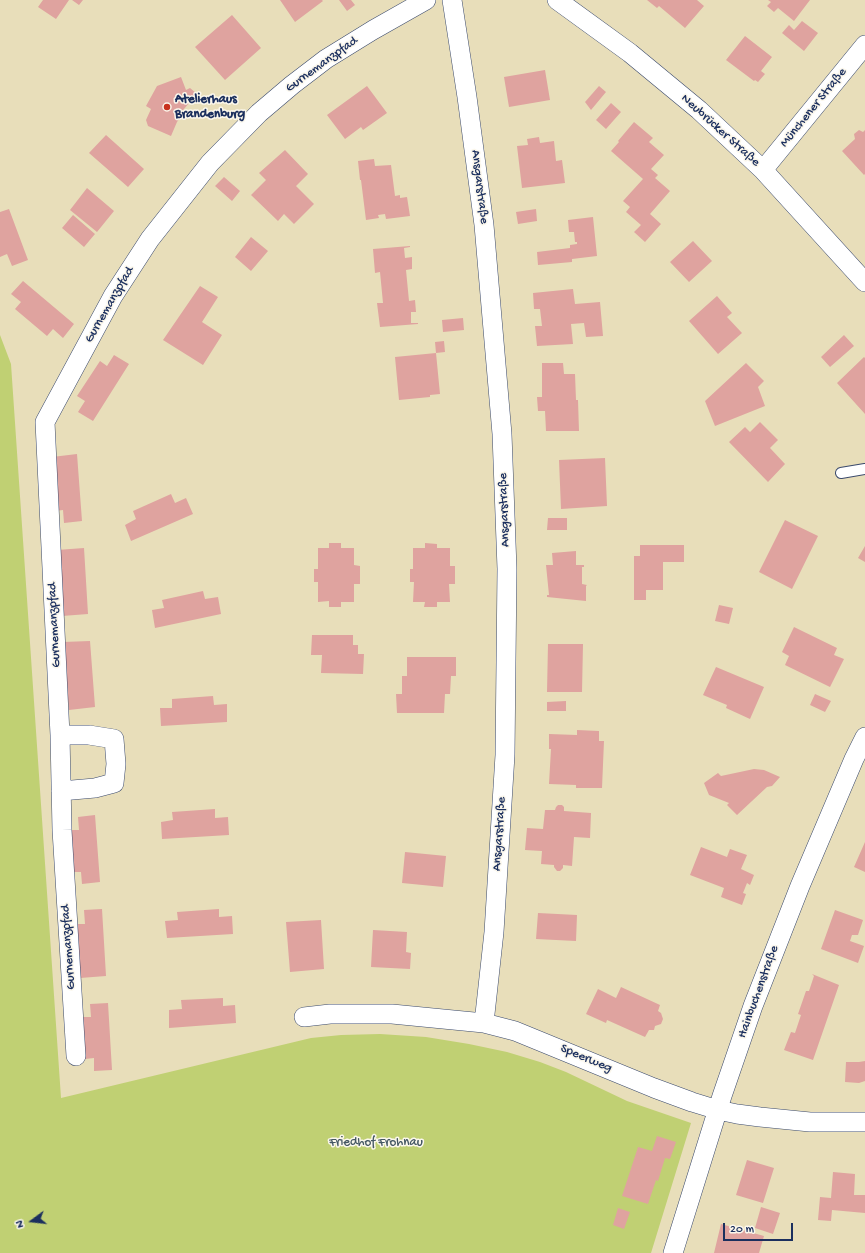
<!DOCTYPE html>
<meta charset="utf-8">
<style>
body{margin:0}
#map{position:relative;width:865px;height:1253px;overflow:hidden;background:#e8deba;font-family:"Gochi Hand",sans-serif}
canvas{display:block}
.north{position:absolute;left:12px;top:1201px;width:40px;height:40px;-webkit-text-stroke:3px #fbf7ec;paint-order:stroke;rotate:255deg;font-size:11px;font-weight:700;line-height:16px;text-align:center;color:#1b2f5e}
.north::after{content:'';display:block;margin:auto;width:14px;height:18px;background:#1b2f5e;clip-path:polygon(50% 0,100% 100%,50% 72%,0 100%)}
.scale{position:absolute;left:723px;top:1223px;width:70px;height:18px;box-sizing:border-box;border:2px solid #1b2f5e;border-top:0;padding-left:5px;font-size:12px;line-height:14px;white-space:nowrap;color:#1b2f5e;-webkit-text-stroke:3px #fbf7ec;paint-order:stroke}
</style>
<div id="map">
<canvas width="865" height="1253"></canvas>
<div class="north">N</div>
<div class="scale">20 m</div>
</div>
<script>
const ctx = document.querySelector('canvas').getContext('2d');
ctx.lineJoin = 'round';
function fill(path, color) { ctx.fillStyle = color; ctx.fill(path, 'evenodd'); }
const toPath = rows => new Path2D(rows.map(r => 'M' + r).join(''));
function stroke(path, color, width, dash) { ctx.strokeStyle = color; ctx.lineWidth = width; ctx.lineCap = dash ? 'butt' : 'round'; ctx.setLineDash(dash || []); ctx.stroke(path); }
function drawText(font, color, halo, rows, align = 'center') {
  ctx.font = font + ' "Gochi Hand",sans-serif'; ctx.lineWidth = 3; ctx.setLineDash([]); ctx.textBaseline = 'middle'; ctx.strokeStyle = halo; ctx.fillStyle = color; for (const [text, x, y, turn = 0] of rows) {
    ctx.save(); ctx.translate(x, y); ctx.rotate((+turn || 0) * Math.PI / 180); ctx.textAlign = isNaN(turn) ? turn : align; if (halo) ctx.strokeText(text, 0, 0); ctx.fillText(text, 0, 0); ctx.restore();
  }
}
fill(toPath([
 [0,335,11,364,61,1098,311,1038,341,1035,380,1034,426,1037,469,1044,507,1052,540,1062,566,1072,627,1101,691,1123,651,1253,0,1253]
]), '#c0d073');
fill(toPath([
 [43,0,69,0,56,19,38,7],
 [72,0,83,0,79,5],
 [280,0,322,0,323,1,295,22],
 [339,0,351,0,355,5,347,11],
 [647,0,697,0,704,6,685,28,659,6,657,8],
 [768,0,810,0,794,21,778,8,774,12,767,6,771,2],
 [232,15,261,48,225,80,195,47],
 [802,21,818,33,804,51,782,33,789,25,794,30],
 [745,36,772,57,761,71,765,74,758,82,755,80,754,81,726,60],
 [545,70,550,100,509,107,504,77],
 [181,77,186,90,190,88,197,94,177,117,179,119,177,122,171,136,148,126,146,120,151,109,146,106,157,86],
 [367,86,387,113,363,130,361,127,345,139,327,115],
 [599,86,606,92,591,110,585,102],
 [611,103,621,112,606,129,596,120],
 [634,122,653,138,649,142,664,155,651,169,658,175,655,178,670,191,650,214,661,224,645,242,634,232,641,225,626,212,630,207,623,201,643,179,611,151,619,142,618,141],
 [859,130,863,132,865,130,865,174,864,175,842,151,855,139,854,134],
 [106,135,144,169,128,187,89,153],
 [539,137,540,143,554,141,556,161,562,160,565,183,522,188,517,146,528,145,527,139],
 [285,150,308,174,296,186,314,204,294,224,284,214,278,221,251,195,266,180,259,173],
 [374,159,375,166,391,165,395,196,400,195,400,198,407,197,410,216,386,219,385,214,378,215,379,218,366,220,361,180,360,180,358,161],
 [224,177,240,191,232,201,215,186],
 [87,188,114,211,97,232,70,210],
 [9,209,28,260,12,266,7,254,0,257,0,212],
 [536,209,537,221,518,224,516,212],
 [73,215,95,234,84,247,62,228],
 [593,217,597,256,572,259,572,262,538,265,537,252,570,248,570,245,577,244,577,242,575,242,574,232,569,232,568,220],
 [251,237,268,251,251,271,235,257],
 [693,241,712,261,689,282,670,262],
 [410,246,410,247,404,248,405,258,412,257,412,269,406,270,409,301,415,300,416,312,411,312,411,323,418,323,418,324,380,327,377,303,383,303,380,272,375,273,373,249],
 [23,281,74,324,63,338,53,329,47,336,15,309,21,302,11,294],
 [200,286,218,297,202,322,222,335,203,365,163,340],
 [573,289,575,304,600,302,603,336,586,337,584,323,571,324,573,344,537,346,535,326,542,326,540,309,534,309,533,293],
 [717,296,732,313,727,317,742,333,718,354,689,321],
 [463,318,464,330,443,332,442,320],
 [844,335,854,346,830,367,821,357],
 [444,341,445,352,436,353,435,342],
 [436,353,440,394,430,395,430,397,399,400,395,357],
 [114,355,129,364,93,421,78,412,85,401,77,396,100,361,107,366],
 [864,357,865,358,865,414,837,383],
 [542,363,563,363,564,374,575,374,576,400,578,400,579,431,546,431,545,411,538,411,537,397,542,397],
 [746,363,764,381,758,387,765,406,715,426,705,401],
 [760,422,778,440,770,448,785,464,768,482,729,442,745,427,750,432],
 [77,454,82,521,64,523,63,510,55,511,52,457],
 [605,458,607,506,561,509,559,460],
 [171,494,175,503,186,498,193,514,131,541,125,525,136,519,133,511],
 [548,518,567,518,567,530,547,530],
 [785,520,818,536,792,589,759,572],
 [329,543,341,543,341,548,354,548,354,565,360,566,360,584,354,584,354,602,341,602,341,607,329,607,329,601,318,602,318,582,314,582,314,569,318,569,318,548,329,548],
 [425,543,437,544,437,548,450,548,450,566,455,566,455,584,449,584,450,602,437,602,437,607,424,607,425,602,413,602,414,582,410,582,410,569,413,569,413,548,425,548],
 [640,545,684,545,684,562,663,562,663,590,646,590,646,600,634,600,634,556,640,556],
 [865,546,865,562,858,558],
 [84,548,88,614,62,616,57,550],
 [576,551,576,565,584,565,584,567,582,567,582,584,587,585,586,586,586,601,547,597,547,595,549,595,546,565,553,565,552,553],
 [203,591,205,599,218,597,221,614,155,628,152,610,164,608,162,600],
 [719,605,733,608,729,624,715,621],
 [794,627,837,648,834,655,844,659,830,687,785,665,789,656,782,652],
 [312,635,353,635,353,645,358,645,358,654,364,654,363,674,321,673,322,655,311,655],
 [90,641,95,707,69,710,63,642],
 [548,644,583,644,582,692,547,692],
 [407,657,456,657,456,676,451,676,450,694,445,694,444,713,397,713,396,694,402,694,402,676,407,676],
 [716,667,764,687,750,719,726,708,727,705,703,695],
 [815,694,831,701,825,712,810,705],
 [213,696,214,705,227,704,227,722,161,726,160,708,172,708,172,699],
 [566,701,566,711,547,711,547,702],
 [577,730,599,731,599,741,604,741,602,788,576,788,576,785,549,784,551,749,549,749,549,734,577,735],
 [754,769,764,770,780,777,772,786,767,787,737,815,727,805,729,803,709,795,704,783,718,773,721,776],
 [558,805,562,805,564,807,564,811,591,813,590,838,574,837,572,866,563,865,563,868,560,871,557,871,554,867,554,865,541,864,542,851,525,850,527,828,543,829,545,810,555,810,556,807],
 [215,809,215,818,228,817,229,835,162,839,161,822,173,820,172,812],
 [95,815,100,882,82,884,81,872,73,872,70,830,79,830,78,817],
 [865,842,865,872,854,867],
 [701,847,727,857,730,849,747,855,741,869,754,875,750,885,747,883,743,893,746,894,742,905,721,897,724,888,690,875],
 [405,852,446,856,443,887,402,883],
 [102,909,106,976,80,978,76,924,85,924,84,910],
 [219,909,219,917,232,916,233,934,167,938,165,921,178,920,177,912],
 [835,910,863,920,858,935,852,935,850,941,864,946,858,963,821,949],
 [538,913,577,915,576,941,536,939],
 [321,920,324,969,290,972,286,922],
 [373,930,407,932,406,952,411,953,410,969,371,967],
 [812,974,839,985,813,1060,784,1050,791,1032,795,1033,801,1015,798,1014,806,991,809,991,814,976],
 [621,987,660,1005,658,1011,661,1013,663,1019,661,1024,655,1026,654,1030,649,1030,645,1037,607,1020,606,1023,586,1014,598,989,616,998],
 [223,998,223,1006,235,1005,236,1023,169,1028,169,1010,182,1009,181,1000],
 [108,1003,112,1070,94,1071,94,1058,85,1059,82,1017,91,1017,90,1004],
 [865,1061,865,1081,859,1083,845,1082,846,1062,859,1062],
 [657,1136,676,1142,670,1159,665,1158,658,1181,656,1180,648,1204,622,1196,638,1147,652,1151],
 [747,1160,774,1168,763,1203,736,1195],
 [833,1172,855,1174,854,1195,865,1195,865,1213,832,1210,831,1221,818,1220,820,1197,831,1198],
 [761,1207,780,1213,773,1234,755,1228],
 [618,1208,630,1212,624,1229,613,1225],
 [721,1224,764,1236,759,1253,714,1253]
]), '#dfa39f');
const lane = toPath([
 [841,473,865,469]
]);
const street = toPath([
 [452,0,467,97,484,225,502,434,507,569,505,755,494,932,484,1023],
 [557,0,630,53,699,110,763,170,865,282],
 [763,170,865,45],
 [60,735,89,735,114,739,116,764,114,783,95,788,61,791],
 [304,1017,330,1014,392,1014,484,1023,515,1031,654,1088,692,1102,718,1110,737,1114,760,1117,810,1122,865,1122],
 [76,1056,62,830,60,735,45,422,113,296,150,239,210,163,259,113,292,85,326,59,373,30,426,0],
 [673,1253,722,1096,753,1006,800,886,854,759,865,737]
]);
stroke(lane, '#3a496c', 12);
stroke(street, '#3a496c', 20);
stroke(lane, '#fff', 10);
stroke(street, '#fff', 19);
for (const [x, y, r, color] of [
 [167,107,4,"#c8321e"]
]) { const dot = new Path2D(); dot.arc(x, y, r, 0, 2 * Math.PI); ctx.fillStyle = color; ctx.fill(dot); stroke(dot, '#fbf7ec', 1.5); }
drawText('13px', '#1b2f5e', '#fbf7ec', [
 ["Gurnemanzpfad",322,65,-36],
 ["Münchener Straße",814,108,-51],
 ["Neubrücker Straße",720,131,42],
 ["Ansgarstraße",479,187,83],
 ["Gurnemanzpfad",110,305,-60],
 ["Ansgarstraße",505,510,-92],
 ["Gurnemanzpfad",55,625,-93],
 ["Ansgarstraße",500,834,-86],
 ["Gurnemanzpfad",69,947,-94],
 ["Hainbuchenstraße",759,992,-70],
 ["Speerweg",586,1059,23]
]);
drawText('bold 13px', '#1b2f5e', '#fbf7ec', [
 ["Atelierhaus",175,100],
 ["Brandenburg",175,115]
], 'left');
drawText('13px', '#445763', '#fbf7ec', [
 ["Friedhof Frohnau",376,1143]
]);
</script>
